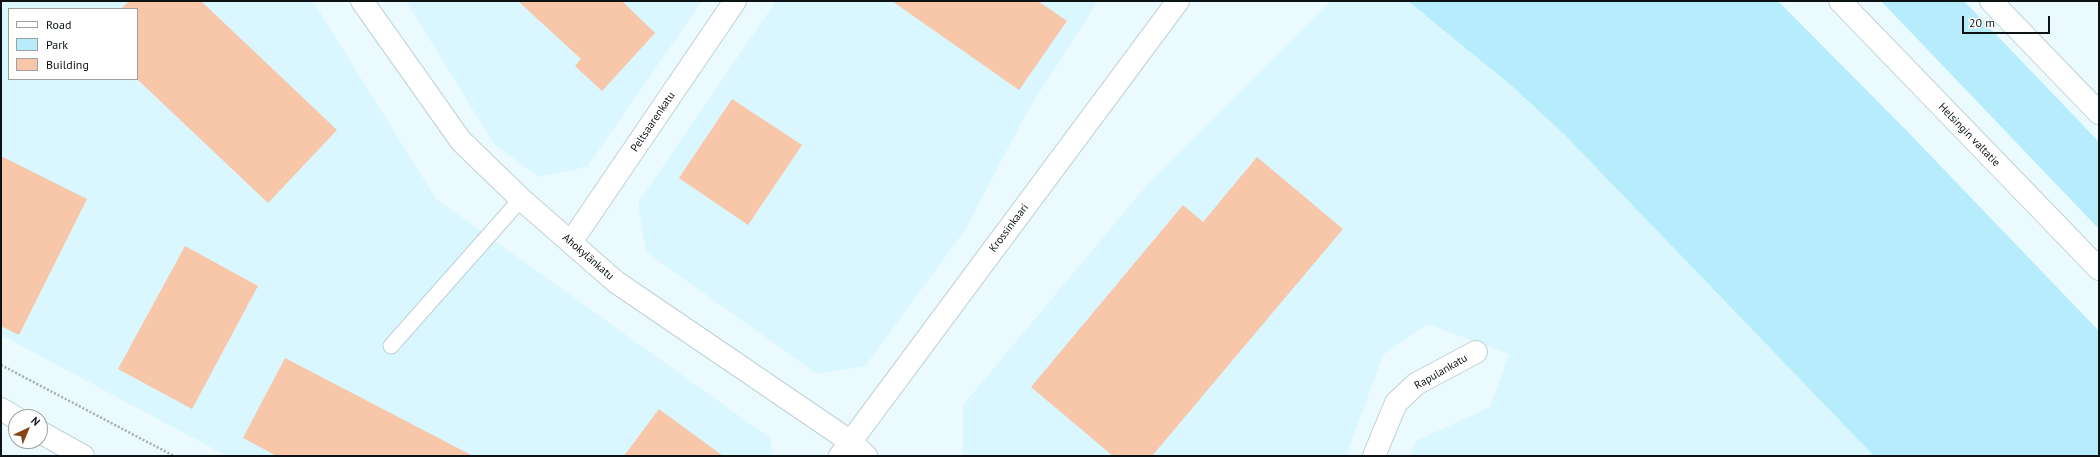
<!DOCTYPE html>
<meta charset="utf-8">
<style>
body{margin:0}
#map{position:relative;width:2100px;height:457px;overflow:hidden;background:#ebfaff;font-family:"PT Sans",sans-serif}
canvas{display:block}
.frame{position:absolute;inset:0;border:2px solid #0c1314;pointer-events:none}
.legend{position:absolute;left:8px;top:8px;width:130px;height:72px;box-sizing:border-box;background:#fff;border:1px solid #9ea1a1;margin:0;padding:5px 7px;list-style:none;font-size:12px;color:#0c1314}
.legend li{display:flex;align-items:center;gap:8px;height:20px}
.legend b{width:20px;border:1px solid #9ea1a1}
.north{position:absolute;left:8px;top:409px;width:40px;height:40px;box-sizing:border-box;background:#fff;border:1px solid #9ea1a1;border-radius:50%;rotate:44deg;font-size:11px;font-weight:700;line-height:16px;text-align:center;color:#0c1314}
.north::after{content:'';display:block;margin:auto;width:14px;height:18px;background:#874514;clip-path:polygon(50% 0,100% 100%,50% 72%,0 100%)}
.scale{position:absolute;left:1962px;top:16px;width:88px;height:18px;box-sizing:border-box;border:2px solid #0c1314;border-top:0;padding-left:5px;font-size:12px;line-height:14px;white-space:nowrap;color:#0c1314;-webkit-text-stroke:3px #fff;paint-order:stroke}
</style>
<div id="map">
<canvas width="2100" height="457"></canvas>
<div class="frame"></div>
<ul class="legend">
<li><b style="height:5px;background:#fff"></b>Road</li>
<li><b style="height:11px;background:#b6ecfc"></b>Park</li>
<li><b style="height:11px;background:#f8c7a9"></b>Building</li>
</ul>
<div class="north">N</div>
<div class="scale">20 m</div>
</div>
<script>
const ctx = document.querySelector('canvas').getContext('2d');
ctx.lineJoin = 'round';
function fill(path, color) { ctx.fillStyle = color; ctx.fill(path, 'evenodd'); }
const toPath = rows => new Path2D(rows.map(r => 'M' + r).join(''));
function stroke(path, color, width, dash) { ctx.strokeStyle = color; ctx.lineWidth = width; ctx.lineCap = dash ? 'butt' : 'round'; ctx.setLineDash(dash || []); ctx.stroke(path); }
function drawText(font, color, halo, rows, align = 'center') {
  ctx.font = font + ' "PT Sans",sans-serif'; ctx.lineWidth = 4; ctx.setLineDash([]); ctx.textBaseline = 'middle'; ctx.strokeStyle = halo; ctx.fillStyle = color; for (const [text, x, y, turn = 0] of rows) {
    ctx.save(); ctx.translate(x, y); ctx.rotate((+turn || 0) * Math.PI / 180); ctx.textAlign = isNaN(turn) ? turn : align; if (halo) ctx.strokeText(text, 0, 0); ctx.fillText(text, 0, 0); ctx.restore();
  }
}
fill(toPath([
 [1,1,313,1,436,199,770,438,773,456,227,456,1,335],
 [9,9,137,9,137,79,9,79],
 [406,1,702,1,587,167,539,177,494,144],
 [776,1,1098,1,1028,110,965,230,865,366,817,374,646,252,638,203],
 [1331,1,1408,1,1513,87,1565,135,1874,456,1411,456,1416,441,1490,407,1509,354,1427,324,1383,355,1346,456,963,456,963,405,1148,184]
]), '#daf6fe');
fill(toPath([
 [1408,1,1778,1,1905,129,2099,331,2099,456,1874,456,1565,135,1513,87],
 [1881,1,1964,1,2099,142,2099,229]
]), '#b6ecfc');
fill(toPath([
 [129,1,201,1,337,130,268,203,137,79,137,9,121,9],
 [518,1,622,1,655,33,602,91,575,66,581,59],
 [892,1,1038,1,1067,21,1019,90],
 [732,99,802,145,748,225,679,178],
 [1,156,87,199,19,335,1,326],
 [1257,157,1343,229,1152,456,1113,456,1031,387,1183,205,1203,222],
 [185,246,258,286,192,409,118,369],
 [285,358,473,456,277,456,243,438],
 [659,409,723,456,624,456]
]), '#f8c7a9');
const lane = toPath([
 [391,346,521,199]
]);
const street = toPath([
 [362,1,461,141,521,199,616,282,851,442,866,456],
 [571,242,735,1],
 [1374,456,1396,403,1416,384,1476,352]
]);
const secondary = toPath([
 [1,409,16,418],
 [40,432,83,456],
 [840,456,1178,1]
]);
const highway = toPath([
 [1840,1,2099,269],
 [1991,1,2099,113]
]);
stroke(lane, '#bfd1d7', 17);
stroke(street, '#bfd1d7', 24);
stroke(secondary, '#bfd1d7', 24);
stroke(highway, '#bfd1d7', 24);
stroke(toPath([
 [1,365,174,456]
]), '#a1aeb1', 2.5, [2, 2]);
stroke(lane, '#fff', 15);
stroke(street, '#fff', 22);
stroke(secondary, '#fff', 22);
stroke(highway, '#fff', 22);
drawText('11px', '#0c1314', '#fff', [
 ["Peltsaarenkatu",653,122,-56],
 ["Helsingin valtatie",1969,135,46],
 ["Krossinkaari",1009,228,-53],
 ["Ahokylänkatu",588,257,41],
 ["Rapulankatu",1441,372,-30]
]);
</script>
